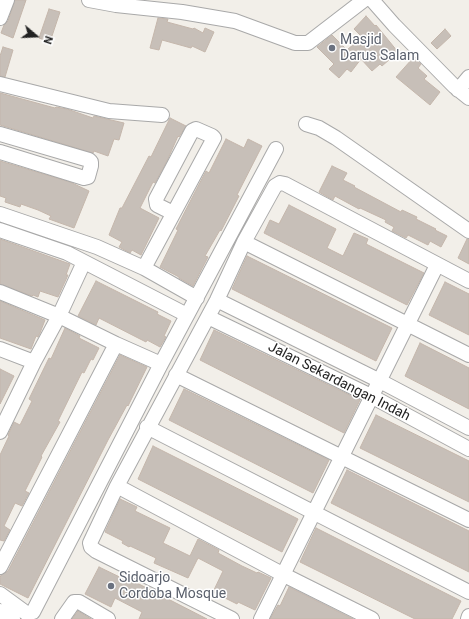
<!DOCTYPE html>
<style>
body{margin:0}
#map{position:relative;width:469px;height:619px;overflow:hidden;background:#f2efe9;font-family:Roboto,sans-serif}
canvas{display:block}
.north{position:absolute;left:16px;top:16px;width:40px;height:40px;-webkit-text-stroke:3px #fff;paint-order:stroke;rotate:109deg;font-size:11px;font-weight:700;line-height:16px;text-align:center;color:#222}
.north::after{content:'';display:block;margin:auto;width:14px;height:18px;background:#222;clip-path:polygon(50% 0,100% 100%,50% 72%,0 100%)}
</style>
<div id="map">
<canvas width="469" height="619"></canvas>
<div class="north">N</div>
</div>
<script>
const ctx = document.querySelector('canvas').getContext('2d');
ctx.lineJoin = 'round';
function fill(path, color) { ctx.fillStyle = color; ctx.fill(path, 'evenodd'); }
const toPath = rows => new Path2D(rows.map(r => 'M' + r).join(''));
function stroke(path, color, width, dash) { ctx.strokeStyle = color; ctx.lineWidth = width; ctx.lineCap = dash ? 'butt' : 'round'; ctx.setLineDash(dash || []); ctx.stroke(path); }
function drawText(font, color, halo, rows, align = 'center') {
  ctx.font = font + ' Roboto,sans-serif'; ctx.lineWidth = 3; ctx.setLineDash([]); ctx.textBaseline = 'middle'; ctx.strokeStyle = halo; ctx.fillStyle = color; for (const [text, x, y, turn = 0] of rows) {
    ctx.save(); ctx.translate(x, y); ctx.rotate((+turn || 0) * Math.PI / 180); ctx.textAlign = isNaN(turn) ? turn : align; if (halo) ctx.strokeText(text, 0, 0); ctx.fillText(text, 0, 0); ctx.restore();
  }
}
const building = toPath([
 [15,0,26,0,13,38,1,33,4,25,8,21,15,0],
 [49,9,60,12,50,42,39,38,49,9],
 [366,16,375,26,376,25,398,52,382,66,380,64,372,71,361,59,351,72,347,69,339,78,329,69,334,64,317,47,332,35,347,50,362,37,354,29,366,16],
 [158,18,168,19,167,22,193,29,194,28,203,33,205,28,214,32,205,52,192,46,191,48,162,40,159,50,150,48,158,18],
 [445,29,451,36,437,49,431,43,445,29],
 [3,47,13,50,5,77,0,76,0,56,3,47],
 [413,58,421,64,418,68,427,76,424,79,440,92,430,105,396,77,413,58],
 [0,93,55,108,56,107,67,109,93,118,94,116,124,123,119,140,114,139,108,156,94,151,93,153,0,125,0,93],
 [170,118,186,126,179,137,178,136,167,161,155,183,153,182,140,208,159,218,141,255,132,250,130,253,119,247,122,242,109,235,120,208,122,208,149,156,151,157,170,118],
 [226,139,244,148,248,139,262,146,237,195,239,196,221,231,220,230,205,256,208,257,193,286,179,278,179,277,160,267,178,230,176,229,194,194,206,171,209,173,226,139],
 [0,161,70,182,89,191,74,228,49,219,51,216,38,210,21,204,20,207,5,202,6,198,0,196,0,161],
 [332,166,347,173,343,180,355,186,354,187,401,212,402,210,417,217,416,219,436,229,435,230,447,236,441,247,430,241,428,245,408,235,406,238,392,231,394,227,385,222,386,220,360,208,359,209,335,196,333,200,319,192,332,166],
 [289,205,336,229,327,248,343,256,354,233,368,239,366,244,424,273,407,305,264,233,270,220,279,224,289,205],
 [0,239,70,264,66,275,68,275,58,297,40,291,38,297,33,295,32,296,0,284,0,239],
 [467,239,469,239,469,264,458,258,467,239],
 [247,256,392,328,376,361,232,289,247,256],
 [96,281,158,312,157,314,171,321,164,336,166,337,160,347,147,340,146,342,99,318,96,325,78,316,96,281],
 [445,282,469,294,469,335,429,315,445,282],
 [0,301,45,320,40,333,38,337,36,336,31,349,0,338,0,301],
 [65,328,80,336,79,338,99,348,93,360,91,359,84,373,82,372,58,421,60,422,41,456,42,457,25,491,29,493,22,506,15,503,4,526,10,530,4,541,0,540,0,455,9,436,8,435,14,422,20,425,32,401,29,399,49,358,51,359,65,328],
 [214,330,360,400,344,433,200,360,214,330],
 [420,343,469,368,469,409,405,376,420,343],
 [120,355,147,367,128,406,127,405,108,440,28,598,0,584,0,578,1,575,8,571,120,355],
 [0,369,14,376,0,404,0,369],
 [184,389,329,460,313,493,169,420,184,389],
 [376,415,469,461,469,502,360,448,376,415],
 [153,446,298,519,282,552,138,479,153,446],
 [347,470,469,531,469,572,331,503,347,470],
 [120,499,137,507,135,511,170,528,163,543,190,556,198,539,219,550,218,553,242,566,257,573,258,572,271,578,255,610,238,602,237,604,213,592,223,571,198,558,188,578,154,563,156,558,130,546,129,547,122,543,123,541,105,532,120,499],
 [316,528,461,601,452,619,415,619,300,562,316,528],
 [99,567,130,582,131,580,207,619,139,619,142,612,115,598,111,607,85,594,99,567],
 [289,587,353,619,270,619,278,605,280,606,289,587],
 [78,611,91,619,72,619,78,611]
]);
fill(building, '#c7bfb8');
stroke(building, '#c4b6ab', 1);
const minor = toPath([
 [89,0,116,5,182,12,235,21,295,43,308,43,364,0],
 [372,0,394,25,454,86,469,98],
 [0,18,7,0],
 [0,84,109,111,162,115],
 [458,90,469,77],
 [306,124,319,128,336,138,469,231],
 [0,134,89,160,91,162,91,166,88,177,84,178,0,152],
 [0,214,97,247,144,268,197,298],
 [0,230,67,253,187,315],
 [244,242,469,355],
 [144,268,214,138,212,136,196,129,192,131,156,199,157,205,173,213],
 [0,292,59,316,116,344,161,364],
 [217,300,380,381,469,428],
 [208,317,371,396,469,449],
 [0,349,34,362],
 [176,375,469,520],
 [147,427,469,592],
 [0,432,34,362,59,316,84,262],
 [117,486,90,543,91,547,96,551,232,619],
 [0,567,116,344],
 [0,594,26,613,33,612,161,364,276,149],
 [0,611,13,619],
 [62,619,74,602,79,602,108,619],
 [261,619,437,265],
 [372,619,284,575,117,486,217,300,244,242,275,186,280,183,285,184,469,281],
 [468,619,469,616]
]);
stroke(minor, '#a9a9a9', 16);
stroke(minor, '#fff', 14);
for (const [x, y, r, color] of [
 [332,48,4,"#6b7280"],
 [111,586,4,"#6b7280"]
]) { const dot = new Path2D(); dot.arc(x, y, r, 0, 2 * Math.PI); ctx.fillStyle = color; ctx.fill(dot); stroke(dot, '#fff', 1.5); }
drawText('14px', '#5b616d', '#fff', [
 ["Masjid",340,40],
 ["Darus Salam",340,56],
 ["Sidoarjo",119,578],
 ["Cordoba Mosque",119,594]
], 'left');
drawText('14px', '#222', '#fff', [
 ["Jalan Sekardangan Indah",339,382,27]
]);
</script>
